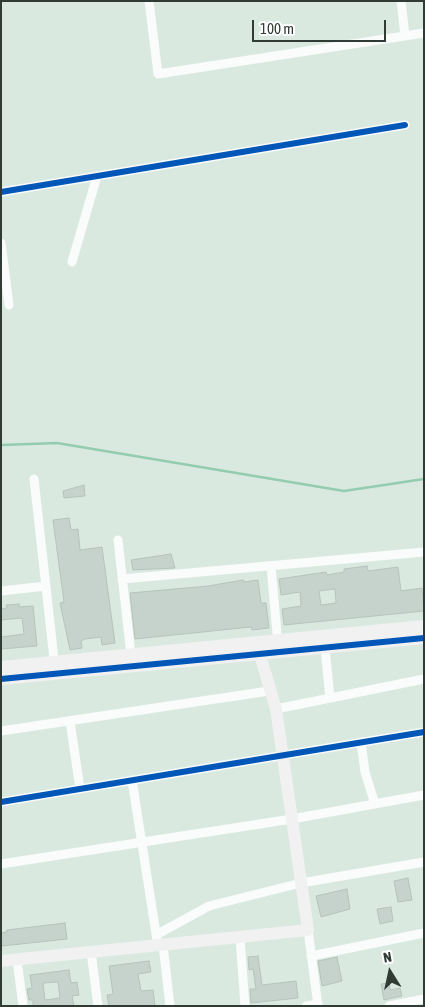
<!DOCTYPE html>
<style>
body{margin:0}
#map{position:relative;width:425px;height:1007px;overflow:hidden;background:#d9e9e0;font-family:"Asap Condensed",sans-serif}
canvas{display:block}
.frame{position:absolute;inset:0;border:2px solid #303b35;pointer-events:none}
.north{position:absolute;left:365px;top:947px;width:50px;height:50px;-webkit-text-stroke:4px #fff;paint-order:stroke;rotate:350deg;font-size:14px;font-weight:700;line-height:20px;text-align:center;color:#303b35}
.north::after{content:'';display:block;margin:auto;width:18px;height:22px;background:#303b35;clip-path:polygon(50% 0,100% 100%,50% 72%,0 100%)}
.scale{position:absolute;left:252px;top:20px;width:134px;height:22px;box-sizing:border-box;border:2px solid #303b35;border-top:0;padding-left:6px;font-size:15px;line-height:18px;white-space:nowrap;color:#303b35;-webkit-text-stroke:4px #fff;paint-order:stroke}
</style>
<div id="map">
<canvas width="425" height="1007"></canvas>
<div class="frame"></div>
<div class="north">N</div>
<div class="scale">100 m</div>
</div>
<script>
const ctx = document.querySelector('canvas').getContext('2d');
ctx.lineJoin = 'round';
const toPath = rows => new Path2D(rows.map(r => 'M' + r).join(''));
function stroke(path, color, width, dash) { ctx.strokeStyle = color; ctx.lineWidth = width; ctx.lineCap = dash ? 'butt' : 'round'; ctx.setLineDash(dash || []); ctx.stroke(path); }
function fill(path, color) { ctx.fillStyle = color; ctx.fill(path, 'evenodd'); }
stroke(toPath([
 [1,445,57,443,344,491,424,479]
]), '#94ccb0', 2.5);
const building = toPath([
 [84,485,85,496,64,498,63,491,84,485],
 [69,518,71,530,78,529,80,550,102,547,115,643,102,645,101,637,85,639,81,641,82,648,70,650,60,603,64,602,53,520,69,518],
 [171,554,175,568,133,570,131,560,171,554],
 [367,566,368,571,398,567,401,591,422,588,424,611,284,625,282,609,301,606,300,592,281,595,279,579,326,572,327,575,344,572,344,569,367,566],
 [335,589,336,603,321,605,319,591,335,589],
 [243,580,244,582,258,580,261,603,266,603,269,628,252,630,251,627,135,639,130,593,208,586,243,580],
 [19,604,19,607,33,606,37,646,1,649,1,637,24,634,22,618,1,620,1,609,7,608,6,605,19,604],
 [408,878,412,900,398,902,394,881,408,878],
 [347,889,350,909,321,917,316,896,347,889],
 [391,907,393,921,380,924,377,909,391,907],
 [65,923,67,939,2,946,1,933,7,932,7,930,65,923],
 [258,956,262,985,296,981,298,998,251,1003,250,989,256,989,253,969,249,970,248,957,258,956],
 [337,957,342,981,322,986,318,961,337,957],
 [149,961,151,972,138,974,141,991,153,990,155,1006,109,1006,107,995,113,994,109,966,149,961],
 [69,970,71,983,77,982,79,995,72,996,74,1006,33,1006,33,1000,29,1000,27,989,32,988,30,975,69,970],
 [58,982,60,998,45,1000,43,983,58,982],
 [389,983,390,990,400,988,402,996,384,1000,381,984,389,983]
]);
fill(building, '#c6d2cc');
stroke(building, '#b6c3bc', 1);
stroke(toPath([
 [149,1,158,74,424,33],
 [401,1,405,36],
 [1,192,405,125],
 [1,243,9,305],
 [72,262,97,176],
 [34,479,55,668],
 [118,540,131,655],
 [271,566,278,645],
 [122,579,424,552],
 [1,591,46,586],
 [325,648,330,698],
 [276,709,424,679],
 [70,721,80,789],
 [1,731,269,691],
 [361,742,365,772,375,804],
 [132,780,157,940],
 [1,802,424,732],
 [1,864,292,819,424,795],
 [308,930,318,1006],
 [156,935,209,906,301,883,424,862],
 [240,938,245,1006],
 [163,945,170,1006],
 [91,952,98,1006],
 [311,956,424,933],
 [17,960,23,1006],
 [306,1006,318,1004],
 [389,1006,424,999]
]), '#f9fcfa', 9);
stroke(toPath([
 [1,667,424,626],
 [1,679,424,638],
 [1,961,308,930,276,709,260,655]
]), '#f2f1f1', 12);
stroke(toPath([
 [1,192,405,125],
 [1,679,424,638],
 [1,802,424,732]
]), '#0057b8', 6);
</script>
